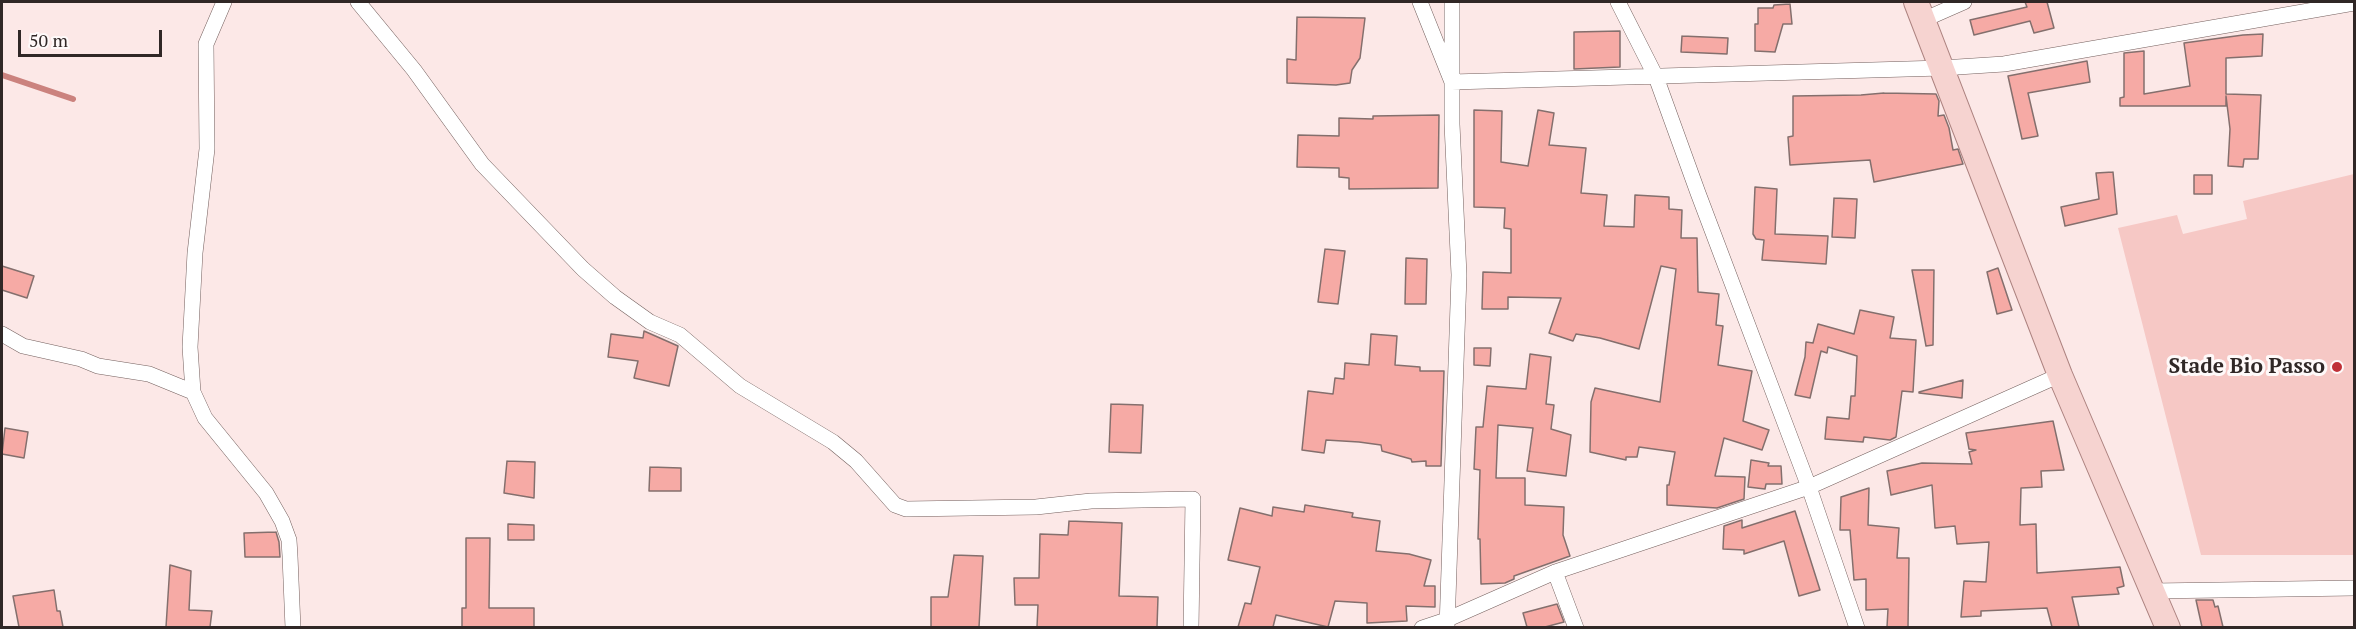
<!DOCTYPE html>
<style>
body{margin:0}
#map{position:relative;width:2356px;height:629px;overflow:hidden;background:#fce8e7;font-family:"PT Serif",serif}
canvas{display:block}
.frame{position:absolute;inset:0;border:3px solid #302726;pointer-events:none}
.scale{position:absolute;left:18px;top:30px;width:144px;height:27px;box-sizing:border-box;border:3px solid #302726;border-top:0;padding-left:8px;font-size:18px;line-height:21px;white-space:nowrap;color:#302726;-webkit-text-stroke:4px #fef9f9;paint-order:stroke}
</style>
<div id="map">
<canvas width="2356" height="629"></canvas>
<div class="frame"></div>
<div class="scale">50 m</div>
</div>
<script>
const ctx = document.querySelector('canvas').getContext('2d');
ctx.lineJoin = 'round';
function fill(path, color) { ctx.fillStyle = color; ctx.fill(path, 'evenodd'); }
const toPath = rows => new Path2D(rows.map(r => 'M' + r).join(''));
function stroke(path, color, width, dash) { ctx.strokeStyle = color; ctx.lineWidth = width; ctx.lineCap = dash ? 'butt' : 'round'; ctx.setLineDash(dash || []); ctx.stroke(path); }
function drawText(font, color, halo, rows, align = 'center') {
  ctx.font = font + ' "PT Serif",serif'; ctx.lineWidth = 6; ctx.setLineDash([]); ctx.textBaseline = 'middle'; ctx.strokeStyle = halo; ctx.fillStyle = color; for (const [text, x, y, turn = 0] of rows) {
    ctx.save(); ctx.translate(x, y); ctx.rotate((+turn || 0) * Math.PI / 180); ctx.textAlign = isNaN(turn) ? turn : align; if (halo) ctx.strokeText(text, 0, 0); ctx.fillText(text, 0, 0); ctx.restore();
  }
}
fill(toPath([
 [2354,174,2354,555,2201,555,2118,228,2177,215,2183,234,2247,219,2243,201]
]), '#f6c8c5');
stroke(toPath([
 [2,75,73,99]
]), '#cb827e', 6);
const building = toPath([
 [2025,2,2047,2,2054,28,2034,33,2030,21,1974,35,1970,20,2027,7,2025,2],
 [1790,4,1792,24,1783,24,1775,52,1755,51,1755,24,1758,24,1758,8,1773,8,1774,5,1790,4],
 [1297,17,1365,18,1360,58,1352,70,1350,83,1336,85,1287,83,1287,59,1296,60,1297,17],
 [1620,31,1620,67,1574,69,1574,32,1620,31],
 [2263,34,2262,56,2226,58,2226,94,2261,95,2258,159,2244,159,2243,167,2228,166,2230,129,2226,96,2226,106,2120,106,2120,98,2124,97,2124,53,2144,51,2144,94,2190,86,2184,43,2243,35,2263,34],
 [1682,36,1728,38,1727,54,1681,52,1682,36],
 [2087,61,2090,82,2028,93,2038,136,2022,139,2008,76,2087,61],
 [1884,93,1936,94,1939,101,1938,116,1944,115,1949,128,1953,150,1958,149,1963,164,1874,182,1870,160,1790,165,1788,137,1793,136,1793,96,1861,95,1884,93],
 [1474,110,1502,111,1501,162,1528,166,1538,110,1554,113,1549,145,1586,148,1581,193,1607,195,1604,226,1634,227,1635,195,1669,197,1669,209,1682,210,1681,238,1697,238,1698,292,1719,294,1716,325,1723,326,1718,365,1752,371,1743,421,1769,430,1762,450,1724,438,1715,476,1745,477,1744,499,1717,508,1667,505,1667,485,1669,485,1675,452,1639,447,1637,457,1626,457,1626,460,1590,452,1591,402,1595,388,1660,402,1676,269,1661,266,1639,349,1600,338,1576,334,1573,341,1549,333,1561,298,1508,297,1508,309,1482,309,1483,272,1511,273,1511,229,1504,228,1505,208,1474,207,1474,110],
 [1439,115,1438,188,1349,189,1349,178,1339,177,1339,168,1297,167,1298,135,1339,136,1339,118,1373,119,1373,116,1439,115],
 [2113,172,2117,214,2065,226,2061,207,2099,199,2096,173,2113,172],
 [2194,175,2212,175,2212,194,2194,194,2194,175],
 [1755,187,1777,189,1775,234,1828,236,1826,264,1762,260,1764,240,1756,239,1753,234,1755,187],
 [1834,198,1857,199,1855,238,1832,237,1834,198],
 [1325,249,1345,251,1338,304,1318,302,1325,249],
 [1406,258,1427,259,1426,304,1405,304,1406,258],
 [2,266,34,276,27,298,2,290,2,266],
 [1998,268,2012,310,1997,314,1987,272,1998,268],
 [1912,270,1934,270,1933,345,1926,346,1912,270],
 [1860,310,1894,317,1890,338,1916,340,1913,392,1902,391,1896,437,1890,440,1864,437,1863,442,1825,439,1827,417,1849,419,1851,396,1855,396,1857,356,1828,347,1827,353,1821,351,1810,398,1795,395,1805,357,1806,342,1813,343,1818,324,1854,334,1860,310],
 [644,331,678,346,669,386,634,378,638,361,608,357,611,334,643,338,644,331],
 [1371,334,1397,336,1395,365,1420,367,1420,371,1444,371,1441,466,1426,466,1426,461,1412,462,1411,459,1382,451,1381,445,1359,442,1326,440,1324,453,1302,450,1308,391,1333,394,1335,378,1344,379,1345,363,1369,365,1371,334],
 [1474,348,1491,348,1490,366,1474,365,1474,348],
 [1530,354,1551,357,1546,404,1554,405,1551,429,1571,435,1566,476,1527,471,1533,428,1498,425,1496,478,1525,478,1525,505,1564,507,1563,535,1570,556,1514,576,1514,579,1505,583,1481,584,1480,539,1478,539,1480,470,1474,469,1476,427,1483,427,1487,386,1526,389,1530,354],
 [1963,380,1962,398,1919,393,1919,392,1963,380],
 [1111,404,1143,405,1141,453,1109,452,1111,404],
 [2053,421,2064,470,2041,471,2042,487,2021,488,2020,525,2036,524,2037,573,2120,567,2124,586,2117,588,2119,594,2072,597,2079,627,2052,627,2047,608,1981,611,1981,616,1961,617,1964,581,1986,582,1989,542,1957,544,1955,526,1935,528,1932,485,1891,495,1887,471,1922,463,1972,464,1969,452,1976,450,1969,449,1966,433,2053,421],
 [5,428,28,432,24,458,2,454,5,428],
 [1751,460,1769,463,1768,466,1781,466,1782,484,1766,484,1765,489,1748,487,1751,460],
 [507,461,535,462,534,498,504,493,507,461],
 [650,467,681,468,681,491,649,491,650,467],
 [1869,488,1868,525,1899,528,1897,558,1909,558,1908,627,1887,627,1888,609,1866,610,1866,579,1854,580,1850,530,1840,530,1841,497,1869,488],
 [1305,505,1353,513,1352,517,1380,521,1376,551,1409,554,1431,560,1424,586,1435,586,1435,607,1406,606,1407,621,1367,623,1367,603,1335,601,1328,627,1276,615,1273,627,1238,627,1245,603,1251,604,1260,567,1228,560,1240,508,1272,516,1273,507,1304,512,1305,505],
 [1795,511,1820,590,1799,596,1784,541,1744,554,1744,550,1723,549,1724,526,1742,520,1742,528,1795,511],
 [1069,521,1122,523,1119,596,1158,597,1157,627,1037,627,1038,605,1015,605,1014,578,1039,578,1040,534,1068,535,1069,521],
 [508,524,534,525,534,540,508,540,508,524],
 [276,532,279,542,280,557,245,557,244,533,276,532],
 [466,538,490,538,489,608,534,608,534,627,462,627,462,608,466,608,466,538],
 [954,555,983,556,979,627,931,627,931,597,948,597,954,555],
 [170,565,191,571,189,610,212,611,210,627,166,627,170,565],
 [54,590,57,611,60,611,63,627,19,627,13,596,54,590],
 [2196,600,2213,600,2215,607,2218,606,2223,627,2202,627,2196,600],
 [1557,604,1564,622,1545,627,1527,627,1523,613,1557,604]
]);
fill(building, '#f6aaa5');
stroke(building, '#846f6d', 1.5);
const minor = toPath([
 [224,2,206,44,207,149,195,253,190,347,193,392,205,418,266,493,282,521,289,540,290,556,293,628],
 [358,2,414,70,482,164,583,269,615,297,650,322,680,335,740,386,833,442,856,461,895,505,906,509,1036,507,1091,501,1193,499,1191,628],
 [1420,2,1452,82,1942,68,2004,64,2354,3],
 [1618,2,1656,77,1698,193,1809,487,1857,628],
 [1923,20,1964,2],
 [2,334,23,346,81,359,98,366,149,374,193,392],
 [1555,572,1576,628],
 [2153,591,2354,588],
 [1422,628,1446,620,1555,572,1809,487,2060,375],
 [1447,628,1459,275,1452,124,1452,2]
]);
const primary = toPath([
 [1916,2,2060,375,2168,628]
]);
stroke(minor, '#74605e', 16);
stroke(primary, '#ad8380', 26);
stroke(minor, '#fff', 15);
stroke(primary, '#f6d3d0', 24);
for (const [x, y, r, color] of [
 [2337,367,6,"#c03037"]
]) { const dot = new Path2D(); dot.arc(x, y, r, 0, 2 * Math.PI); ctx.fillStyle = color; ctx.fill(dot); stroke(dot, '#fef9f9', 2); }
drawText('bold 21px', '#302726', '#fef9f9', [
 ["Stade Bio Passo",2325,367]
], 'right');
</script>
